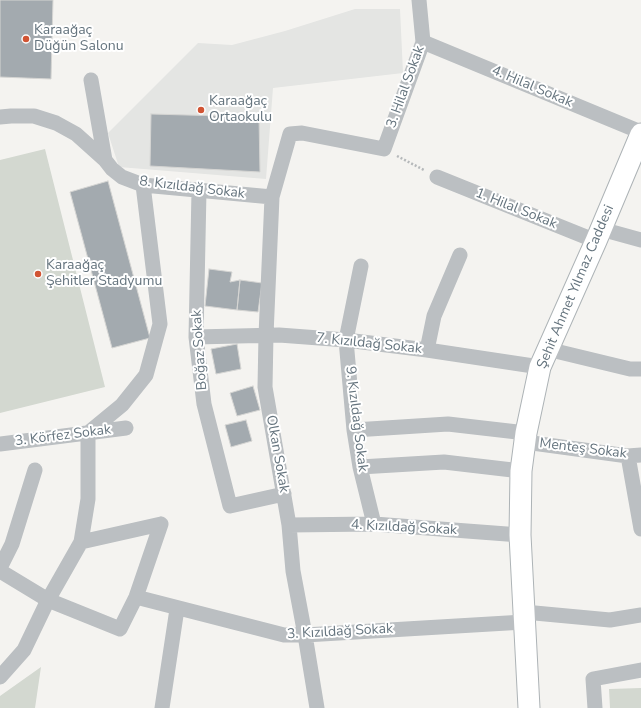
<!DOCTYPE html>
<meta charset="utf-8">
<style>
body{margin:0}
canvas{display:block;background:#f4f3f0}
</style>
<canvas width="641" height="708"></canvas>
<script>
const ctx = document.querySelector('canvas').getContext('2d');
ctx.lineJoin = 'round';
function fill(path, color) { ctx.fillStyle = color; ctx.fill(path, 'evenodd'); }
const toPath = rows => new Path2D(rows.map(r => 'M' + r).join(''));
function stroke(path, color, width, dash) { ctx.strokeStyle = color; ctx.lineWidth = width; ctx.lineCap = dash ? 'butt' : 'round'; ctx.setLineDash(dash || []); ctx.stroke(path); }
function drawText(font, color, halo, rows, align = 'center') {
  ctx.font = font + ' "Nunito Sans",sans-serif'; ctx.lineWidth = 4; ctx.setLineDash([]); ctx.textBaseline = 'middle'; ctx.strokeStyle = halo; ctx.fillStyle = color; for (const [text, x, y, turn = 0] of rows) {
    ctx.save(); ctx.translate(x, y); ctx.rotate((+turn || 0) * Math.PI / 180); ctx.textAlign = isNaN(turn) ? turn : align; if (halo) ctx.strokeText(text, 0, 0); ctx.fillText(text, 0, 0); ctx.restore();
  }
}
fill(toPath([
 [355,9,400,9,403,73,273,88,266,179,119,167,108,133,198,43,232,45,285,31]
]), '#e4e5e3');
fill(toPath([
 [45,149,105,387,0,413,0,160],
 [41,667,35,708,0,708,0,696],
 [641,688,641,708,610,708,609,689]
]), '#d3d8d0');
const building = toPath([
 [0,0,53,0,51,79,0,77,0,0],
 [151,114,259,117,260,172,150,166,151,114],
 [108,181,150,338,112,348,70,192,108,181],
 [209,269,232,272,230,282,240,280,237,310,205,306,209,269],
 [240,280,262,283,258,312,237,310,240,280],
 [237,344,241,369,216,374,211,349,237,344],
 [253,386,260,410,237,416,230,393,253,386],
 [246,420,252,441,231,447,225,425,246,420]
]);
fill(building, '#a3aaaf');
stroke(building, '#d5d5d3', 1);
const secondary = toPath([
 [529,708,520,535,521,471,526,433,540,367,596,241,641,134]
]);
stroke(secondary, '#adb3b6', 23);
stroke(toPath([
 [397,156,424,170]
]), '#b5b8ba', 2.5, [2, 2]);
stroke(toPath([
 [423,42,641,132],
 [91,80,105,160,112,169,122,177,143,185,272,197],
 [0,117,11,116,34,116,56,123,76,134,105,160],
 [437,177,596,241],
 [199,191,196,337,204,404,230,506,284,494],
 [601,229,641,240],
 [361,266,346,340,354,430,360,467,374,524],
 [196,337,279,335,346,340,427,350,540,367],
 [547,349,630,369,641,369],
 [427,350,434,316,460,255],
 [354,430,448,424,526,433],
 [525,442,628,456,641,455],
 [0,444,126,428],
 [628,456,641,529],
 [360,467,444,462,521,471],
 [289,525,374,524,520,535],
 [81,542,161,524],
 [0,568,12,544,35,470],
 [0,571,48,600,120,629,136,597,161,524],
 [136,597,284,635,305,635,524,622],
 [524,612,610,620,641,615],
 [0,677,24,650,48,600,81,542,88,499,88,433,122,405,146,375,160,324,143,185],
 [162,708,177,609],
 [317,708,305,635,293,571,289,525,265,387,266,335,272,197,290,134,302,133,384,149,423,42,419,0],
 [595,708,593,679,641,670]
]), '#bbbfc2', 15);
stroke(secondary, '#fff', 21);
for (const [x, y, r, color] of [
 [26,39,4,"#d15433"],
 [201,110,4,"#d15433"],
 [38,274,4,"#d15433"]
]) { const dot = new Path2D(); dot.arc(x, y, r, 0, 2 * Math.PI); ctx.fillStyle = color; ctx.fill(dot); stroke(dot, '#fff', 1.5); }
drawText('14px', '#65747e', '#fff', [
 ["Karaağaç",34,31],
 ["Düğün Salonu",34,47],
 ["Karaağaç",209,102],
 ["Ortaokulu",209,118],
 ["Karaağaç",46,266],
 ["Şehitler Stadyumu",46,282]
], 'left');
drawText('14px', '#65747e', '#fff', [
 ["3. Hilal Sokak",406,87,-70],
 ["4. Hilal Sokak",532,87,23],
 ["8. Kızıldağ Sokak",192,188,7],
 ["1. Hilal Sokak",516,209,22],
 ["Şehit Ahmet Yılmaz Caddesi",576,287,-67],
 ["7. Kızıldağ Sokak",369,344,6],
 ["Boğaz Sokak",200,350,-94],
 ["9. Kızıldağ Sokak",356,419,83],
 ["3. Körfez Sokak",63,436,-7],
 ["Menteş Sokak",583,449,7],
 ["Olkan Sokak",277,454,80],
 ["4. Kızıldağ Sokak",404,528,3],
 ["3. Kızıldağ Sokak",340,632,-3]
]);
</script>
